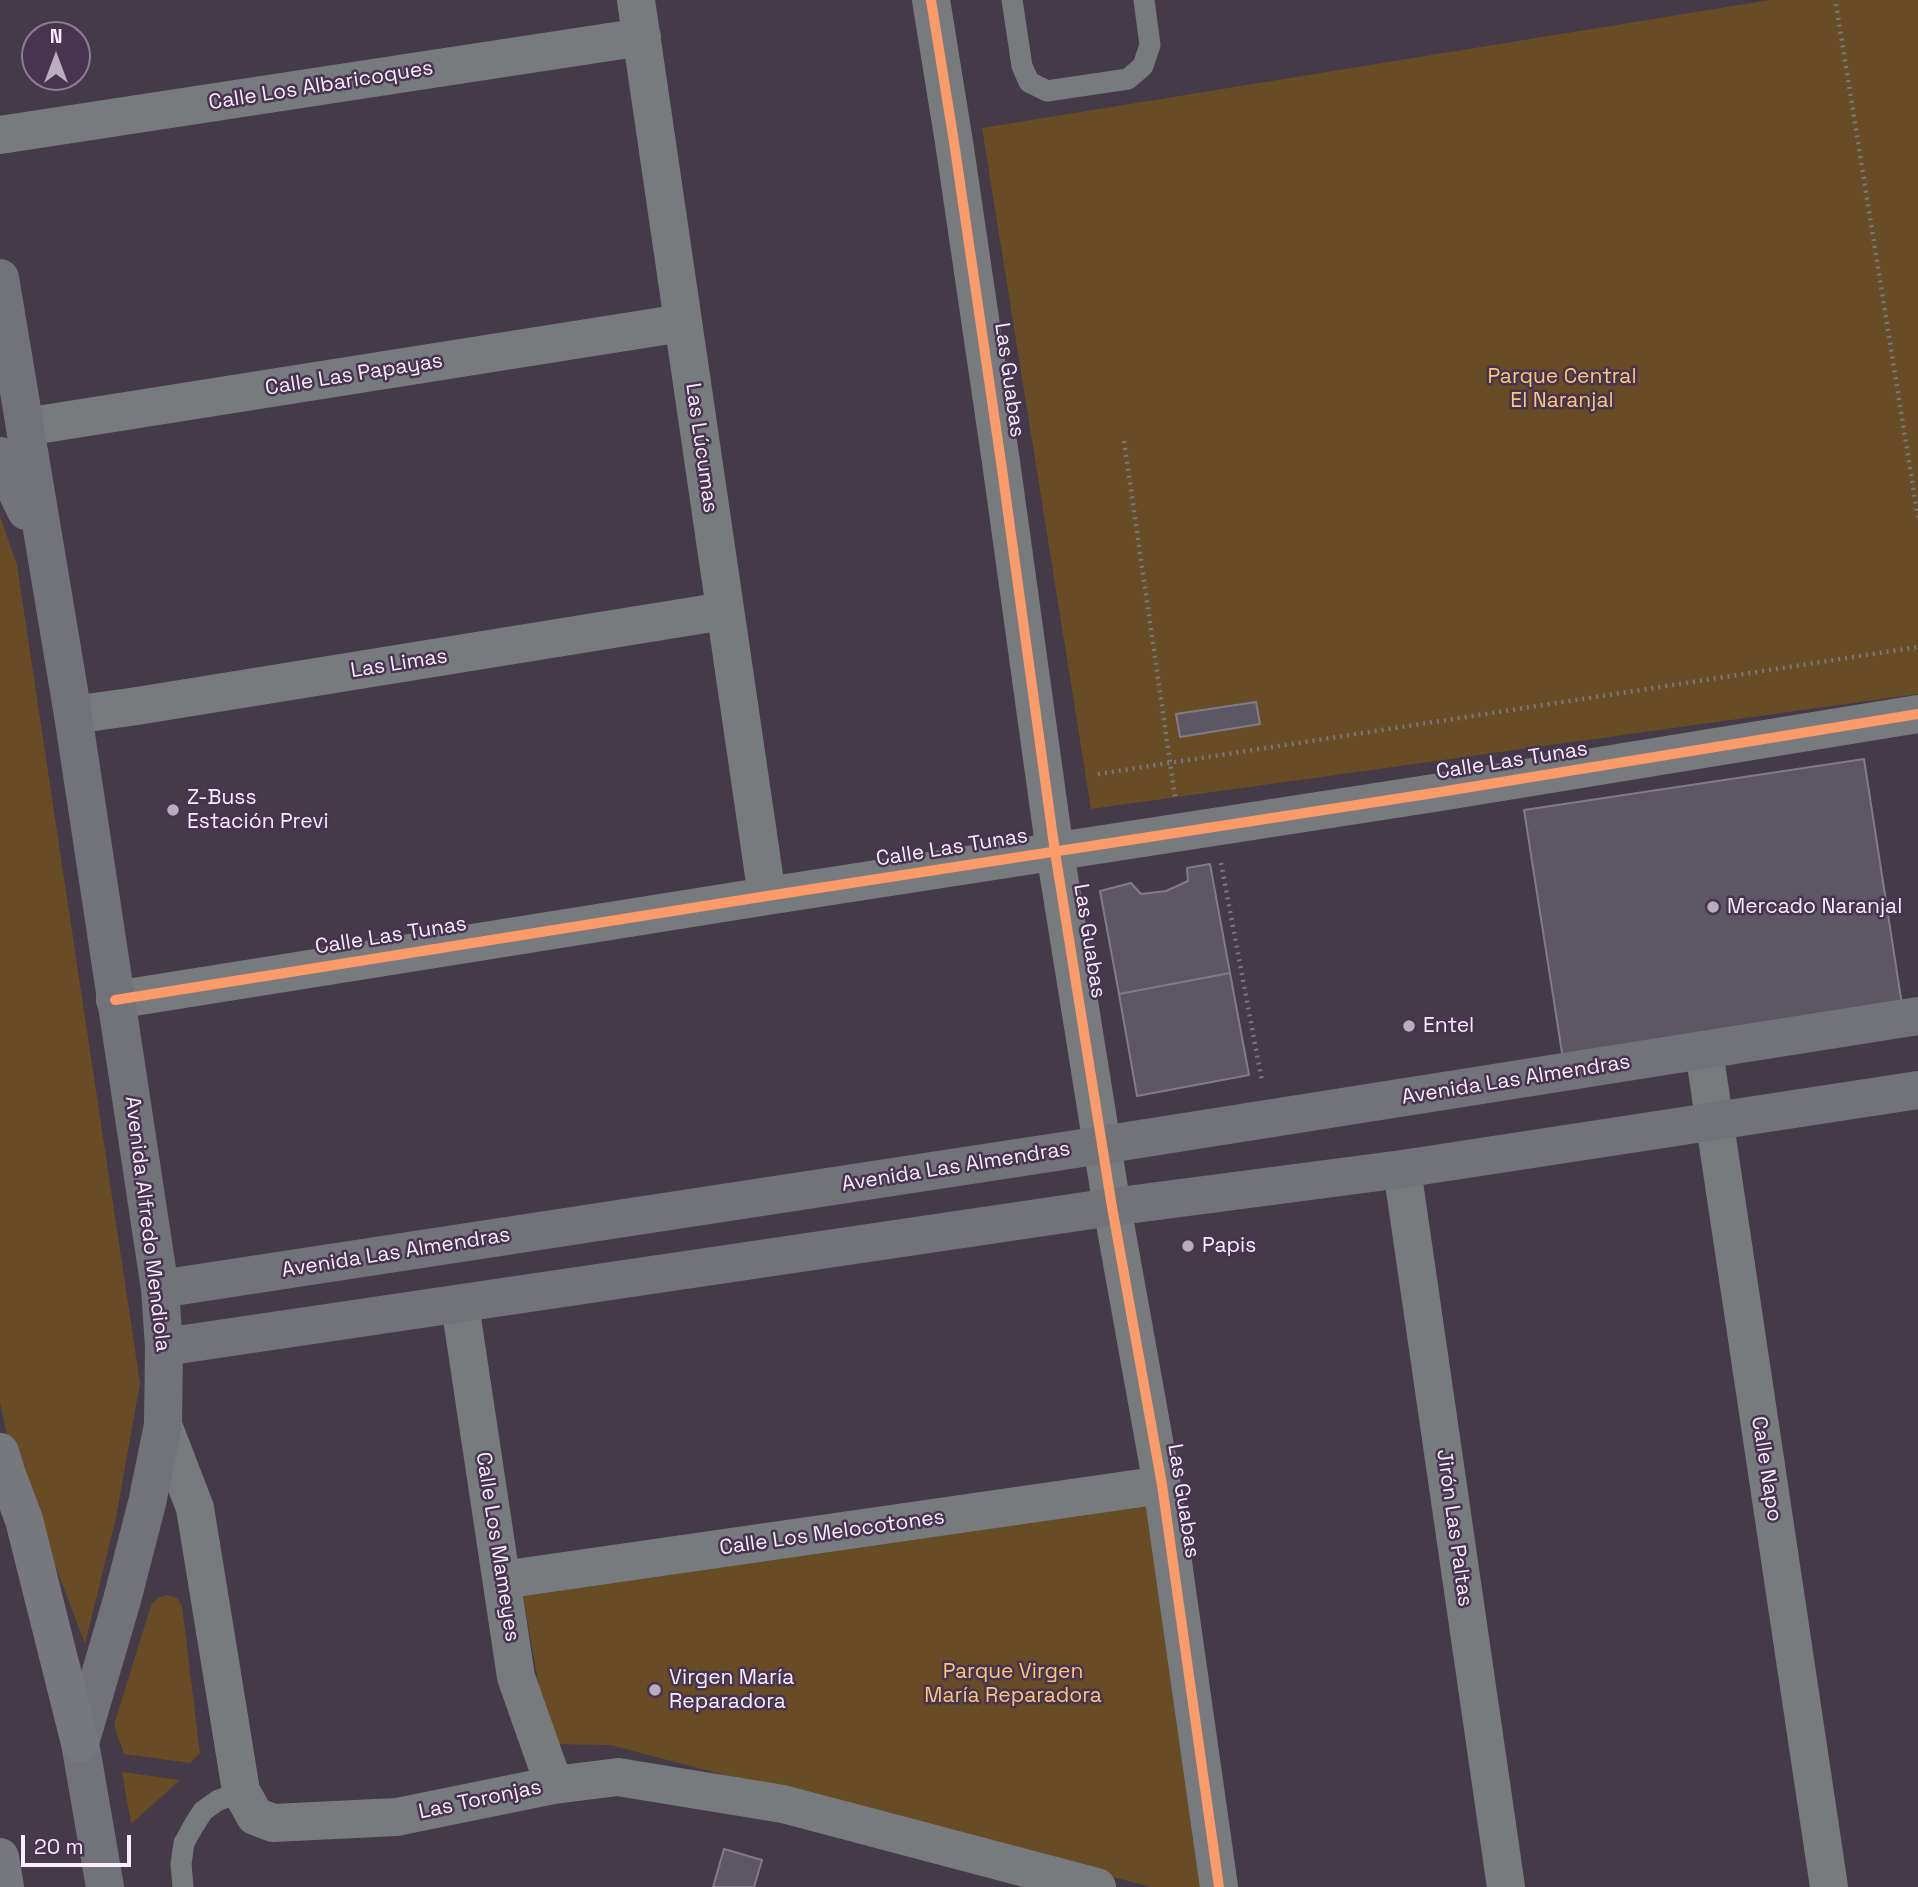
<!DOCTYPE html>
<meta charset="utf-8">
<style>
body{margin:0}
#map{position:relative;width:1918px;height:1887px;overflow:hidden;background:#443a48;font-family:"Space Grotesk",sans-serif}
canvas{display:block}
.north{position:absolute;left:21px;top:21px;width:70px;height:70px;box-sizing:border-box;background:#47344e;border:2px solid #8e7e94;border-radius:50%;rotate:0deg;font-size:19px;font-weight:700;line-height:28px;text-align:center;color:#f8ecfd}
.north::after{content:'';display:block;margin:auto;width:24px;height:32px;background:#b9aebe;clip-path:polygon(50% 0,100% 100%,50% 72%,0 100%)}
.scale{position:absolute;left:21px;top:1835px;width:110px;height:32px;box-sizing:border-box;border:4px solid #f8ecfd;border-top:0;padding-left:9px;font-size:21px;line-height:24px;white-space:nowrap;color:#f8ecfd;-webkit-text-stroke:5px #47344e;paint-order:stroke}
</style>
<div id="map">
<canvas width="1918" height="1887"></canvas>
<div class="north">N</div>
<div class="scale">20 m</div>
</div>
<script>
const ctx = document.querySelector('canvas').getContext('2d');
ctx.lineJoin = 'round';
function fill(path, color) { ctx.fillStyle = color; ctx.fill(path, 'evenodd'); }
const toPath = rows => new Path2D(rows.map(r => 'M' + r).join(''));
function stroke(path, color, width, dash) { ctx.strokeStyle = color; ctx.lineWidth = width; ctx.lineCap = dash ? 'butt' : 'round'; ctx.setLineDash(dash || []); ctx.stroke(path); }
function drawText(font, color, halo, rows, align = 'center') {
  ctx.font = font + ' "Space Grotesk",sans-serif'; ctx.lineWidth = 5; ctx.setLineDash([]); ctx.textBaseline = 'middle'; ctx.strokeStyle = halo; ctx.fillStyle = color; for (const [text, x, y, turn = 0] of rows) {
    ctx.save(); ctx.translate(x, y); ctx.rotate((+turn || 0) * Math.PI / 180); ctx.textAlign = isNaN(turn) ? turn : align; if (halo) ctx.strokeText(text, 0, 0); ctx.fillText(text, 0, 0); ctx.restore();
  }
}
fill(toPath([
 [1770,0,1918,0,1918,694,1091,809,982,128],
 [0,516,17,565,140,1383,116,1518,85,1644,9,1444,0,1403],
 [1148,1501,1208,1887,1151,1887,610,1745,549,1744,522,1590],
 [167,1595,177,1598,182,1606,200,1753,190,1763,124,1754,114,1725,151,1605,158,1598],
 [122,1772,180,1780,131,1824]
]), '#674c25');
const building = toPath([
 [1256,702,1260,724,1180,737,1176,714,1256,702],
 [1864,759,1902,1005,1563,1059,1524,810,1864,759],
 [1210,864,1230,973,1119,994,1100,891,1131,883,1141,894,1166,891,1188,881,1187,868,1210,864],
 [1230,973,1249,1075,1137,1096,1119,994,1230,973],
 [724,1849,762,1860,754,1887,713,1887,724,1849]
]);
fill(building, '#5d5763');
stroke(building, '#817b88', 2);
stroke(toPath([
 [1836,4,1918,518],
 [1124,441,1175,797],
 [1098,774,1918,647],
 [1221,863,1262,1081]
]), '#78777c', 4.5, [2, 5]);
stroke(toPath([
 [1012,0,1022,66,1029,82,1047,91,1128,79,1143,66,1150,45,1144,0],
 [183,1887,181,1864,184,1843,194,1825,203,1811,217,1801,241,1791]
]), '#777b7e', 21);
stroke(toPath([
 [636,0,767,896],
 [931,0,954,142,1001,462,1055,852,1112,1207,1162,1485,1219,1887],
 [0,135,642,37],
 [25,427,682,323],
 [73,715,137,706,724,611],
 [115,1000,767,896,1434,793,1918,714],
 [1704,1051,1829,1887],
 [1402,1169,1506,1887],
 [460,1305,516,1677,554,1785],
 [163,1425,195,1508,241,1791,255,1816,273,1823,397,1817,554,1785,618,1777,783,1804,1097,1887],
 [502,1580,1162,1485]
]), '#777b7e', 38);
stroke(toPath([
 [0,278,73,715,160,1289,164,1347,163,1425,147,1503,122,1600,80,1743,105,1887],
 [0,456,26,511],
 [160,1289,1102,1145,1918,1016],
 [164,1347,1112,1207,1402,1169,1918,1090]
]), '#727378', 38);
stroke(toPath([
 [0,1452,6,1472,24,1520,80,1743],
 [0,1857,5,1887]
]), '#77777e', 38);
stroke(toPath([
 [931,0,954,142,1001,462,1055,852,1112,1207,1162,1485,1219,1887],
 [115,1000,767,896,1434,793,1918,714]
]), '#fa9b69', 10);
for (const [x, y, r, color] of [
 [173,810,7,"#b9aebe"],
 [1713,907,7,"#b9aebe"],
 [1409,1026,7,"#b9aebe"],
 [1188,1246,7,"#b9aebe"],
 [655,1690,7,"#b9aebe"]
]) { const dot = new Path2D(); dot.arc(x, y, r, 0, 2 * Math.PI); ctx.fillStyle = color; ctx.fill(dot); stroke(dot, '#47344e', 2.5); }
drawText('21px', '#f8ecfd', '#47344e', [
 ["Calle Los Albaricoques",321,86,-9],
 ["Calle Las Papayas",354,375,-9],
 ["Las Guabas",1009,380,82],
 ["Las Lúcumas",701,448,82],
 ["Las Limas",399,664,-9],
 ["Calle Las Tunas",1512,761,-9],
 ["Calle Las Tunas",952,848,-9],
 ["Calle Las Tunas",391,936,-9],
 ["Las Guabas",1089,941,81],
 ["Avenida Las Almendras",1516,1080,-9],
 ["Avenida Las Almendras",956,1167,-9],
 ["Avenida Alfredo Mendiola",147,1224,83],
 ["Avenida Las Almendras",396,1253,-9],
 ["Calle Napo",1766,1469,81],
 ["Las Guabas",1183,1501,81],
 ["Jirón Las Paltas",1454,1528,82],
 ["Calle Los Melocotones",832,1533,-8],
 ["Calle Los Mameyes",497,1547,81],
 ["Las Toronjas",480,1800,-12]
]);
drawText('21px', '#fbc67a', '#47344e', [
 ["Parque Central",1562,377],
 ["El Naranjal",1562,401],
 ["Parque Virgen",1013,1672],
 ["María Reparadora",1013,1696]
]);
drawText('21px', '#f8ecfd', '#47344e', [
 ["Z-Buss",187,798],
 ["Estación Previ",187,822],
 ["Mercado Naranjal",1727,907],
 ["Entel",1423,1026],
 ["Papis",1202,1246],
 ["Virgen María",669,1678],
 ["Reparadora",669,1702]
], 'left');
</script>
